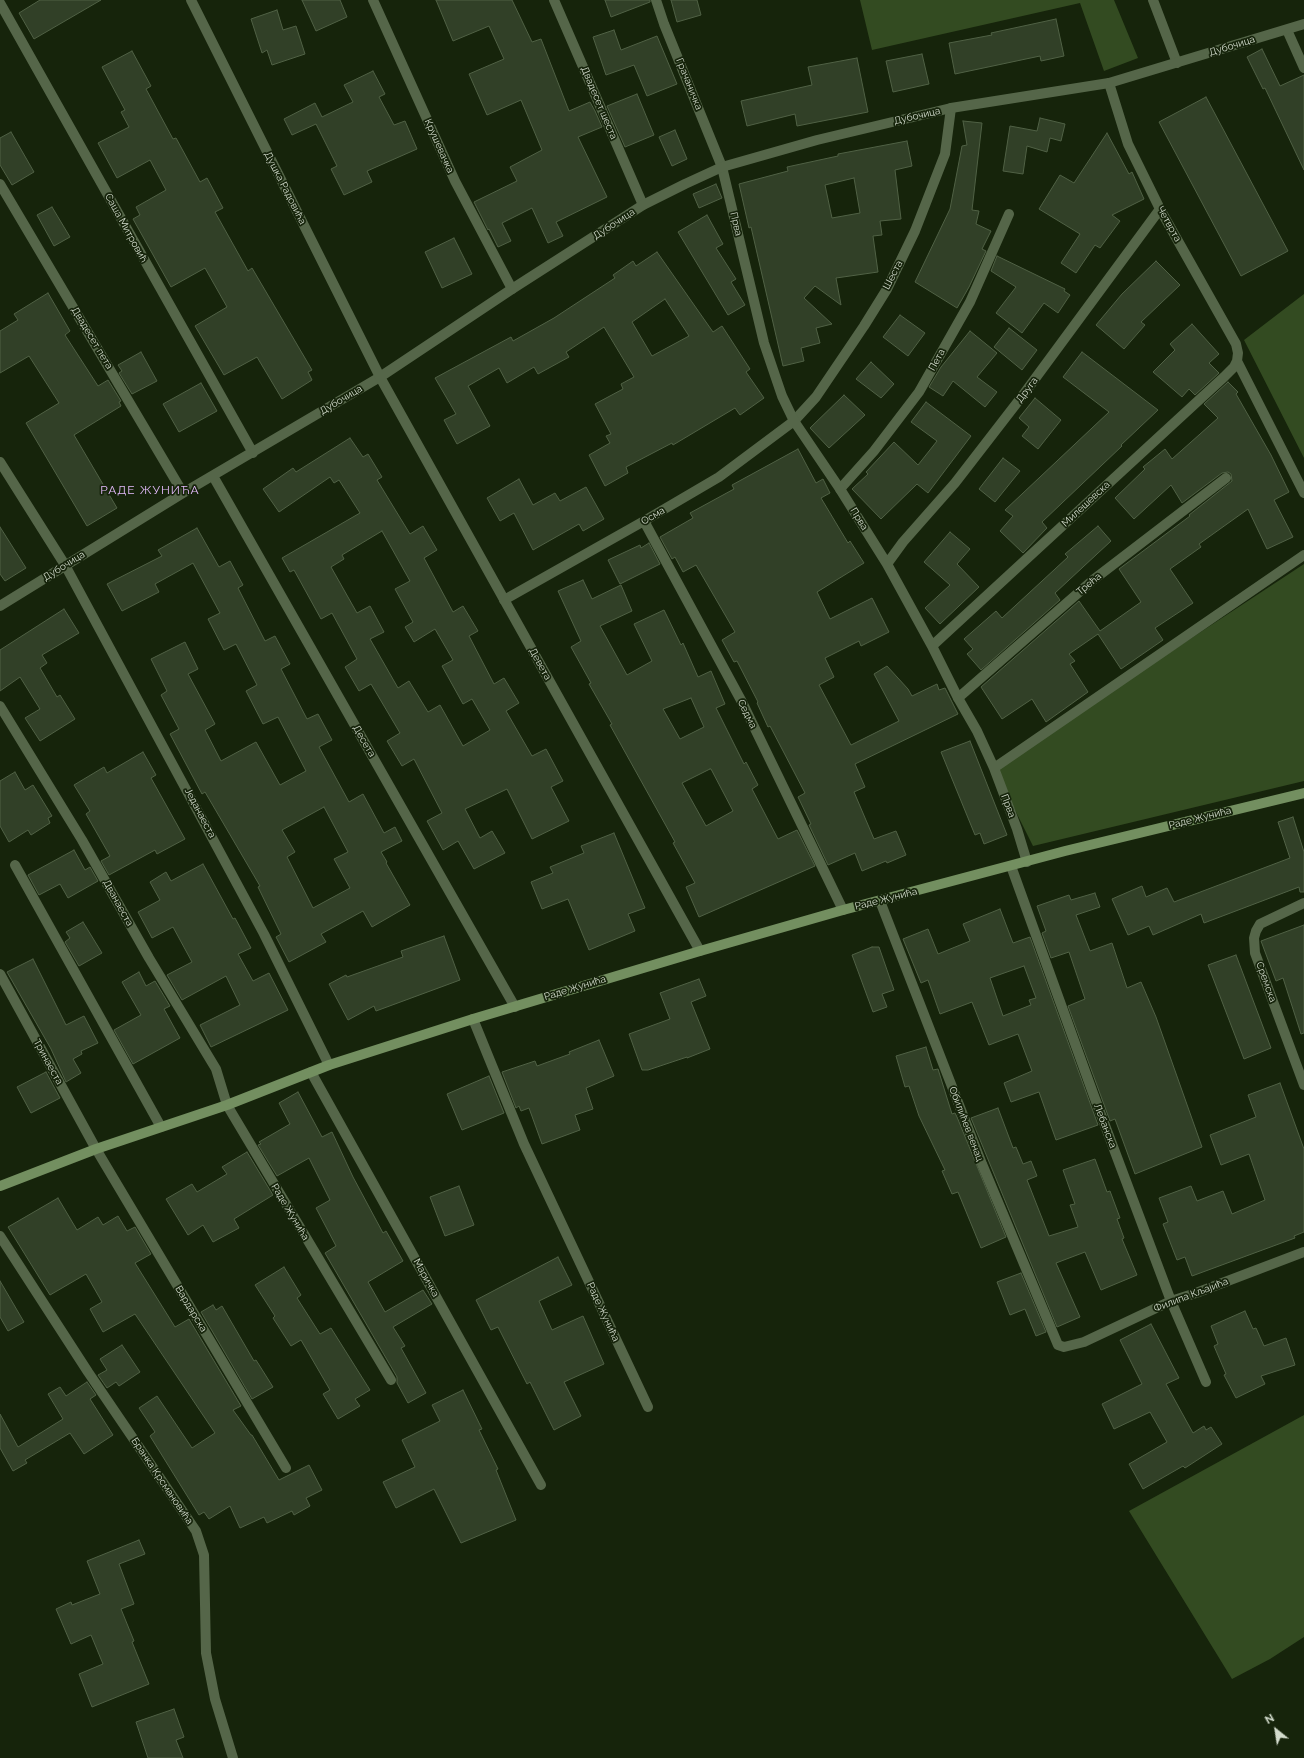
<!DOCTYPE html>
<meta charset="utf-8">
<style>
body{margin:0}
#map{position:relative;width:1304px;height:1758px;overflow:hidden;background:#16240b;font-family:Raleway,sans-serif}
canvas{display:block}
.north{position:absolute;left:1256px;top:1710px;width:40px;height:40px;-webkit-text-stroke:3px #16240b;paint-order:stroke;rotate:330deg;font-size:11px;font-weight:700;line-height:16px;text-align:center;color:#d2dbcc}
.north::after{content:'';display:block;margin:auto;width:14px;height:18px;background:#d2dbcc;clip-path:polygon(50% 0,100% 100%,50% 72%,0 100%)}
</style>
<div id="map">
<canvas width="1304" height="1758"></canvas>
<div class="north">N</div>
</div>
<script>
const ctx = document.querySelector('canvas').getContext('2d');
ctx.lineJoin = 'round';
function fill(path, color) { ctx.fillStyle = color; ctx.fill(path, 'evenodd'); }
const toPath = rows => new Path2D(rows.map(r => 'M' + r).join(''));
function stroke(path, color, width, dash) { ctx.strokeStyle = color; ctx.lineWidth = width; ctx.lineCap = dash ? 'butt' : 'round'; ctx.setLineDash(dash || []); ctx.stroke(path); }
function drawText(font, color, halo, rows, align = 'center') {
  ctx.font = font + ' Raleway,sans-serif'; ctx.lineWidth = 3.5; ctx.setLineDash([]); ctx.textBaseline = 'middle'; ctx.strokeStyle = halo; ctx.fillStyle = color; for (const [text, x, y, turn = 0] of rows) {
    ctx.save(); ctx.translate(x, y); ctx.rotate((+turn || 0) * Math.PI / 180); ctx.textAlign = isNaN(turn) ? turn : align; if (halo) ctx.strokeText(text, 0, 0); ctx.fillText(text, 0, 0); ctx.restore();
  }
}
fill(toPath([
 [860,0,1114,0,1138,58,1104,71,1080,3,872,50],
 [1304,294,1304,458,1244,340],
 [1304,564,1304,781,1033,846,994,768],
 [1304,1415,1304,1637,1270,1659,1232,1679,1129,1511]
]), '#334b21');
const building = toPath([
 [40,0,101,0,34,39,19,13,40,0],
 [302,0,340,0,347,17,316,31,302,0],
 [436,0,512,0,532,42,541,39,569,111,590,102,595,111,602,127,578,137,607,197,556,222,563,236,548,243,532,208,502,223,511,241,498,247,489,229,488,230,474,202,517,181,510,167,542,150,521,100,487,115,469,74,504,59,489,26,453,41,436,0],
 [605,0,650,0,650,2,611,17,605,0],
 [671,0,697,0,701,15,677,22,671,0],
 [277,10,283,30,296,26,305,54,272,65,267,50,262,53,251,19,277,10],
 [1056,19,1064,56,1041,61,1040,56,955,74,949,43,992,35,991,33,1056,19],
 [614,30,621,50,657,36,677,84,647,96,634,65,606,75,593,37,614,30],
 [1262,49,1280,86,1304,75,1304,170,1265,88,1263,89,1247,57,1262,49],
 [132,51,151,86,146,89,173,139,176,138,200,182,207,178,223,208,215,212,248,271,252,268,312,370,308,372,312,380,282,399,257,357,224,375,195,326,227,307,205,268,171,287,133,219,140,215,136,207,166,190,150,160,117,178,98,143,129,127,121,112,125,110,102,67,132,51],
 [922,54,929,84,893,92,886,61,922,54],
 [857,58,868,112,797,126,795,114,747,126,741,101,812,85,808,67,857,58],
 [373,71,385,94,379,97,394,125,405,121,417,149,367,171,372,182,344,195,331,169,337,166,316,124,292,135,284,119,315,103,322,117,353,102,344,85,373,71],
 [637,94,654,135,625,147,607,106,637,94],
 [1206,97,1288,251,1241,276,1159,122,1206,97],
 [1040,118,1065,124,1061,141,1050,138,1047,152,1027,146,1023,174,1003,171,1010,126,1037,131,1040,118],
 [963,121,982,123,972,210,979,211,976,224,991,231,982,249,986,251,969,287,957,308,915,282,950,209,962,146,967,145,963,121],
 [675,130,687,159,672,166,659,137,675,130],
 [11,132,34,172,12,185,0,165,0,138,11,132],
 [1107,133,1129,174,1132,172,1144,199,1112,215,1120,221,1100,248,1095,245,1076,273,1061,263,1080,234,1039,209,1060,175,1074,183,1107,133],
 [907,141,912,166,895,170,901,219,880,221,882,235,873,236,878,272,836,278,841,305,815,286,804,298,832,324,816,328,820,343,801,348,804,361,783,366,751,227,749,228,739,184,788,171,787,167,838,156,838,154,907,141],
 [854,178,860,213,832,218,825,185,854,178],
 [716,184,722,198,699,208,693,194,716,184],
 [52,207,70,237,54,246,37,215,52,207],
 [707,215,723,244,716,248,736,279,731,282,745,305,728,315,678,232,707,215],
 [454,238,472,274,442,288,425,252,454,238],
 [657,252,713,332,722,326,750,369,746,372,764,398,740,415,735,408,673,445,672,443,626,467,628,473,605,486,589,455,610,443,606,436,611,434,595,404,623,389,621,384,634,377,604,327,566,352,569,357,538,374,534,367,507,383,499,368,468,386,490,426,457,444,444,420,456,414,435,378,511,337,513,341,554,318,615,278,613,275,633,261,636,266,657,252],
 [665,299,689,336,652,356,632,322,665,299],
 [997,256,1065,289,1064,291,1070,295,1058,313,1044,303,1022,333,996,313,1016,287,991,271,997,256],
 [1156,261,1180,285,1141,322,1145,325,1124,349,1096,325,1122,294,1156,261],
 [48,293,70,331,65,335,98,386,108,380,121,401,119,402,121,406,74,435,117,508,87,526,26,423,59,403,29,356,0,373,0,331,18,320,14,314,48,293],
 [900,315,925,333,908,356,883,337,900,315],
 [1192,324,1219,354,1209,363,1219,373,1195,395,1189,389,1182,397,1153,372,1175,350,1170,344,1192,324],
 [1009,328,1037,350,1022,370,994,347,1009,328],
 [970,331,997,353,977,377,997,392,985,407,953,381,943,396,929,387,941,367,970,331],
 [141,352,157,381,132,394,119,373,122,371,118,365,141,352],
 [1082,352,1158,410,1121,445,1122,446,1042,522,1047,528,1023,553,1000,531,1013,516,1005,510,1109,412,1063,377,1082,352],
 [871,362,894,384,881,398,856,379,871,362],
 [1228,382,1238,392,1236,394,1271,455,1289,492,1274,500,1293,537,1267,549,1248,509,1199,544,1201,547,1170,569,1193,603,1155,628,1163,640,1121,669,1098,634,1069,654,1075,661,1070,664,1088,692,1046,722,1032,699,1002,719,981,687,1079,601,1100,631,1141,602,1119,569,1190,516,1189,515,1232,481,1231,474,1228,472,1222,473,1182,503,1171,485,1134,519,1115,498,1145,469,1143,467,1165,449,1172,459,1218,418,1204,404,1228,382],
 [201,383,217,411,179,432,163,404,201,383],
 [844,395,865,415,829,448,810,428,844,395],
 [1035,398,1061,420,1038,449,1022,436,1029,427,1019,418,1035,398],
 [926,402,971,436,928,493,917,484,881,519,852,489,868,474,866,472,894,442,918,465,937,441,911,422,926,402],
 [350,438,363,457,368,454,382,477,377,480,410,534,423,526,437,550,424,558,453,612,463,606,478,631,469,636,494,684,504,678,519,703,506,711,532,756,546,749,563,781,551,787,569,821,532,839,507,789,465,809,480,838,492,831,505,853,474,869,458,841,443,850,427,821,442,813,414,759,402,766,387,741,400,733,371,684,359,691,345,667,357,659,332,613,321,619,294,570,290,572,282,558,360,513,339,480,334,483,330,477,279,512,263,489,293,468,296,472,350,438],
 [382,531,410,581,395,589,413,622,405,627,414,642,435,629,453,660,442,666,463,704,472,699,490,730,463,746,440,705,428,712,409,681,398,688,370,639,384,632,370,606,357,613,331,567,344,559,342,555,382,531],
 [798,449,816,483,823,479,830,493,821,498,848,543,850,541,864,563,817,592,830,619,872,598,889,632,861,646,859,641,825,658,834,677,819,685,851,745,899,721,874,674,887,666,908,689,912,696,937,684,939,690,945,688,958,714,855,764,865,787,854,792,874,839,896,831,906,855,887,863,886,861,862,871,855,853,828,865,809,825,811,824,798,797,805,793,770,726,768,727,757,703,758,702,737,661,734,662,722,640,735,632,696,565,683,572,675,557,672,559,660,537,693,518,690,513,734,489,732,485,798,449],
 [1003,458,1020,471,995,502,979,489,1003,458],
 [519,479,533,505,555,493,560,501,586,487,604,519,583,531,579,524,533,550,514,513,500,521,487,498,519,479],
 [1098,526,1111,541,1055,593,1060,600,981,670,967,654,973,649,964,639,996,611,1002,618,1068,557,1065,554,1098,526],
 [0,527,26,568,5,581,0,574,0,527],
 [197,528,219,567,230,561,243,585,238,588,265,641,275,636,290,664,281,669,307,719,318,714,332,740,319,747,349,802,363,794,384,833,395,827,402,841,381,852,387,862,386,863,410,905,372,927,363,911,321,934,326,942,289,962,276,937,281,934,258,887,260,886,205,792,202,794,170,734,179,729,161,695,167,691,151,659,185,642,198,669,188,674,215,724,205,730,221,761,256,742,280,785,306,771,278,717,263,724,246,691,257,685,236,644,224,650,208,619,220,613,193,563,155,584,159,592,122,611,107,584,162,556,158,550,197,528],
 [324,807,348,852,334,859,350,888,313,908,287,857,295,852,282,830,324,807],
 [950,532,970,549,957,564,979,587,940,624,925,608,950,585,924,562,950,532],
 [649,543,660,564,620,584,608,560,640,545,641,548,649,543],
 [583,580,592,599,621,585,632,611,600,626,627,675,652,661,634,624,664,610,681,645,683,643,698,677,711,671,725,704,716,708,744,764,746,762,758,785,752,789,778,839,797,830,815,866,699,917,686,887,695,883,673,843,675,842,610,725,612,724,589,684,591,683,571,647,581,641,558,591,583,580],
 [691,698,704,727,680,739,663,709,691,698],
 [710,769,711,769,733,811,706,826,682,783,710,769],
 [64,609,79,633,42,655,47,663,40,668,57,697,60,695,75,719,40,741,25,718,40,709,20,677,0,691,0,650,64,609],
 [970,741,1007,835,984,844,980,833,975,835,941,752,970,741],
 [143,752,156,775,151,778,185,839,157,854,155,850,109,875,101,861,110,856,86,814,90,811,74,785,104,767,107,773,143,752],
 [15,772,25,790,33,785,52,816,48,818,50,823,31,835,28,830,9,842,0,826,0,781,15,772],
 [1293,817,1304,852,1304,892,1300,892,1299,887,1204,923,1201,914,1153,935,1149,926,1128,935,1112,899,1142,886,1146,897,1167,888,1174,902,1290,858,1278,822,1293,817],
 [614,833,645,908,628,914,635,931,589,950,568,899,542,909,531,882,553,873,550,867,584,853,581,846,614,833],
 [74,850,85,870,90,867,98,881,68,898,60,884,39,895,28,875,74,850],
 [203,864,233,919,235,918,251,948,238,954,253,981,269,973,288,1010,211,1047,200,1025,240,1005,226,976,182,1000,167,975,192,962,173,927,152,938,138,912,160,900,150,882,166,872,171,881,203,864],
 [1095,893,1100,907,1076,915,1090,951,1112,943,1127,988,1141,982,1156,1017,1202,1147,1135,1174,1115,1119,1110,1121,1068,1006,1085,999,1069,952,1051,958,1042,933,1046,931,1037,906,1069,895,1071,900,1095,893],
 [1000,909,1013,943,1030,937,1098,1125,1056,1140,1039,1092,1011,1102,1004,1083,1032,1071,1018,1034,989,1045,972,1002,940,1014,928,980,921,983,903,939,928,929,938,954,970,941,963,924,1000,909],
 [1024,966,1036,998,1029,1000,1031,1005,1003,1016,990,978,1024,966],
 [83,922,102,953,79,966,65,942,70,938,66,932,83,922],
 [1304,925,1304,1033,1301,1034,1283,978,1276,981,1261,941,1304,925],
 [444,936,460,980,376,1011,374,1006,348,1020,329,984,346,975,347,977,403,957,401,951,444,936],
 [872,947,879,947,894,990,882,994,887,1007,873,1012,852,955,872,947],
 [1236,955,1271,1048,1244,1059,1208,965,1236,955],
 [33,959,66,1025,84,1016,98,1043,81,1051,82,1054,73,1059,81,1073,66,1082,51,1049,7,972,33,959],
 [139,972,146,986,155,981,170,1006,164,1009,180,1038,133,1064,114,1030,141,1015,122,982,139,972],
 [699,979,706,996,691,1002,710,1049,687,1058,687,1057,648,1070,642,1070,629,1034,670,1019,660,993,699,979],
 [599,1040,614,1076,586,1088,593,1109,575,1115,580,1130,542,1144,529,1108,521,1111,519,1106,516,1108,502,1072,535,1061,537,1066,570,1054,569,1052,599,1040],
 [926,1047,933,1070,938,1069,952,1114,955,1113,957,1117,1006,1237,981,1248,958,1192,952,1194,942,1171,945,1170,919,1116,909,1086,905,1087,896,1056,926,1047],
 [46,1072,60,1098,31,1113,17,1087,46,1072],
 [489,1076,504,1113,462,1130,447,1094,489,1076],
 [1280,1083,1304,1149,1304,1232,1294,1236,1295,1238,1192,1276,1185,1257,1177,1260,1163,1224,1168,1222,1159,1198,1191,1186,1197,1201,1223,1191,1232,1214,1265,1200,1249,1154,1221,1165,1210,1135,1256,1117,1248,1095,1280,1083],
 [298,1092,322,1137,332,1132,353,1177,383,1233,386,1231,403,1261,368,1282,385,1312,423,1290,432,1304,393,1327,405,1346,401,1348,426,1393,408,1403,397,1383,397,1377,325,1253,336,1246,316,1208,330,1200,309,1158,277,1176,258,1145,261,1144,259,1142,290,1124,279,1103,298,1092],
 [998,1108,1013,1148,1016,1147,1023,1164,1031,1161,1037,1176,1027,1180,1049,1236,1078,1227,1070,1205,1075,1204,1063,1170,1095,1159,1107,1192,1110,1191,1120,1218,1117,1219,1124,1238,1122,1239,1137,1275,1101,1290,1085,1252,1056,1263,1080,1317,1057,1327,971,1118,998,1108],
 [247,1152,273,1195,234,1219,239,1228,213,1242,203,1225,188,1235,166,1199,192,1184,197,1192,227,1174,222,1167,247,1152],
 [459,1186,474,1225,445,1236,430,1197,459,1186],
 [58,1198,77,1230,98,1217,103,1225,118,1216,127,1231,135,1227,151,1254,135,1263,175,1327,189,1319,241,1406,233,1410,251,1435,252,1435,279,1480,309,1465,322,1490,306,1498,310,1506,294,1515,292,1511,267,1523,264,1517,240,1528,230,1506,209,1519,204,1512,199,1515,150,1436,155,1432,139,1408,157,1396,192,1448,215,1433,135,1314,103,1332,90,1309,102,1302,86,1274,50,1295,8,1227,58,1198],
 [558,1257,572,1285,539,1301,552,1330,583,1316,604,1364,564,1382,581,1416,554,1430,530,1382,527,1384,498,1327,491,1330,476,1300,558,1257],
 [284,1267,301,1295,297,1298,320,1334,331,1328,370,1390,355,1399,360,1406,338,1419,323,1394,330,1390,301,1340,291,1346,273,1318,275,1316,255,1285,284,1267],
 [1021,1273,1046,1332,1036,1336,1025,1309,1010,1315,997,1282,1021,1273],
 [0,1281,24,1322,8,1331,0,1317,0,1281],
 [213,1305,216,1310,222,1306,254,1361,256,1360,273,1387,252,1399,201,1312,213,1305],
 [1245,1311,1253,1329,1256,1328,1264,1346,1286,1338,1295,1365,1261,1376,1265,1384,1236,1398,1224,1375,1226,1374,1214,1346,1218,1344,1211,1326,1245,1311],
 [1151,1324,1179,1378,1166,1384,1193,1433,1204,1426,1206,1430,1211,1427,1222,1444,1185,1468,1183,1466,1143,1489,1129,1464,1167,1442,1150,1412,1114,1429,1102,1404,1142,1384,1120,1340,1151,1324],
 [122,1345,140,1372,119,1386,116,1382,107,1388,98,1375,107,1370,100,1359,122,1345],
 [87,1382,96,1395,90,1399,113,1435,84,1454,70,1433,25,1460,27,1463,13,1471,0,1448,0,1414,18,1447,63,1419,48,1394,60,1387,66,1396,87,1382],
 [463,1390,482,1429,479,1430,498,1469,496,1470,516,1520,461,1543,434,1489,396,1508,383,1482,415,1467,402,1440,440,1421,432,1405,463,1390],
 [139,1540,145,1554,119,1564,134,1604,121,1609,134,1641,132,1642,149,1684,92,1707,79,1674,103,1664,91,1635,71,1644,56,1609,71,1602,72,1605,100,1594,87,1561,139,1540],
 [174,1709,184,1737,176,1740,183,1758,148,1758,136,1722,174,1709]
]);
fill(building, '#314027');
stroke(building, '#506145', 1);
stroke(toPath([
 [1153,0,1177,63],
 [794,421,816,397,864,326,887,289,915,231,945,154,951,108],
 [840,489,874,451,919,392,970,302,1009,214],
 [958,698,1093,580,1226,478]
]), '#556649', 10);
stroke(toPath([
 [373,0,455,181,512,289],
 [554,0,643,205],
 [656,0,664,24,722,167,764,343,782,396,794,421,840,489,887,564,932,646,958,698,977,731,994,768,1017,829,1027,862],
 [0,3,253,453],
 [1287,30,1304,68],
 [0,184,183,493],
 [1237,361,1304,493],
 [0,462,65,565,264,934,329,1065],
 [213,476,515,1007],
 [644,521,742,702,843,910],
 [887,564,903,542,955,483,1023,395,1160,209],
 [504,600,644,521,719,477,794,421],
 [0,606,183,493,380,377],
 [932,646,1224,377,1234,367,1237,361,1238,353,1236,344,1160,209,1128,144,1109,83],
 [0,706,82,840,149,958,216,1069,227,1105,391,1380],
 [994,768,1304,555],
 [15,865,161,1127],
 [1011,866,1094,1096,1171,1301,1206,1382],
 [880,901,982,1164,1058,1345,1064,1347,1084,1342,1171,1301,1196,1293,1304,1252],
 [1304,903,1260,924,1256,931,1254,938,1255,953,1304,1085],
 [0,974,96,1149,286,1468],
 [473,1019,524,1144,648,1407],
 [311,1072,541,1485],
 [0,1236,88,1372,196,1531,204,1555,206,1653,215,1699,233,1758]
]), '#556649', 10);
stroke(toPath([
 [191,0,380,377,700,951],
 [380,377,512,289,643,205,685,184,722,167,817,140,951,108,1109,83,1304,24]
]), '#556649', 10);
stroke(toPath([
 [0,1186,96,1149,227,1105,329,1065,473,1019,700,951,843,910,1065,851,1304,793]
]), '#738f60', 10);
drawText('10px', '#d2dbcc', '#16240b', [
 ["Дубочица",1232,46,-17],
 ["Грачаничка",689,84,68],
 ["Двадесет шеста",599,103,67],
 ["Дубочица",917,116,-13],
 ["Крушевачка",439,146,66],
 ["Душка Радовића",285,188,63],
 ["Дубочица",614,224,-33],
 ["Прва",736,224,77],
 ["Четврта",1169,224,61],
 ["Саша Митровић",126,228,61],
 ["Шеста",893,275,-63],
 ["Двадесет пета",92,338,59],
 ["Пета",937,360,-61],
 ["Друга",1027,390,-53],
 ["Дубочица",341,400,-31],
 ["Милешевска",1086,504,-43],
 ["Осма",653,516,-30],
 ["Прва",859,519,58],
 ["Дубочица",64,566,-32],
 ["Трећа",1089,584,-40],
 ["Девета",540,664,61],
 ["Седма",747,714,64],
 ["Десета",364,741,60],
 ["Прва",1008,806,69],
 ["Једанаеста",200,813,62],
 ["Раде Жунића",1200,818,-14],
 ["Раде Жунића",886,899,-14],
 ["Дванаеста",118,903,61],
 ["Сремска",1266,982,70],
 ["Раде Жунића",575,988,-17],
 ["Тринаеста",48,1062,61],
 ["Обилићев венац",966,1124,69],
 ["Лебанска",1105,1126,69],
 ["Раде Жунића",290,1212,59],
 ["Маричка",426,1278,61],
 ["Филипа Кљајића",1191,1295,-21],
 ["Вардарска",191,1309,59],
 ["Раде Жунића",603,1312,65],
 ["Бранка Крсмановића",162,1481,56]
]);
ctx.letterSpacing = '1px';
drawText('12px', '#e5bbfd', '#16240b', [
 ["РАДЕ ЖУНИЋА",150,490]
]);
ctx.letterSpacing = '0px';
</script>
